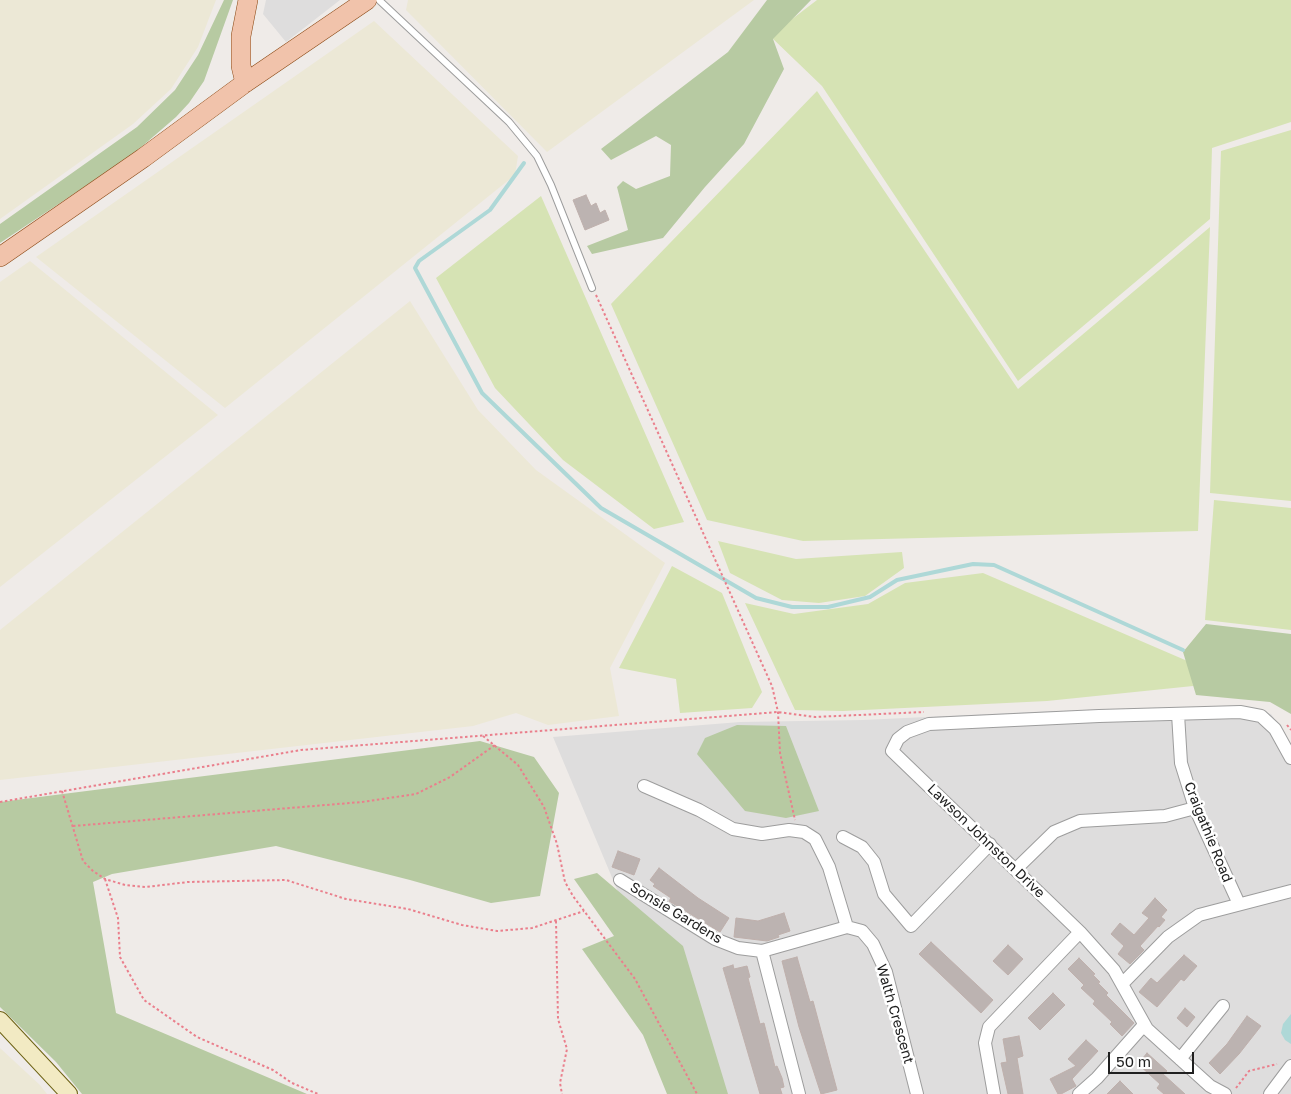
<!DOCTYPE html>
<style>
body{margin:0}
#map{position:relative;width:1291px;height:1094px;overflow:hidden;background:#efebe8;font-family:"Golos Text",sans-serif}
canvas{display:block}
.scale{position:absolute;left:1108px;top:1052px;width:86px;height:22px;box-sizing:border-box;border:2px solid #202020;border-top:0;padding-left:6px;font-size:15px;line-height:18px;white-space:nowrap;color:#202020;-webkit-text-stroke:4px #fff;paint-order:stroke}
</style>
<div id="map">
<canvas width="1291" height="1094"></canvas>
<div class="scale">50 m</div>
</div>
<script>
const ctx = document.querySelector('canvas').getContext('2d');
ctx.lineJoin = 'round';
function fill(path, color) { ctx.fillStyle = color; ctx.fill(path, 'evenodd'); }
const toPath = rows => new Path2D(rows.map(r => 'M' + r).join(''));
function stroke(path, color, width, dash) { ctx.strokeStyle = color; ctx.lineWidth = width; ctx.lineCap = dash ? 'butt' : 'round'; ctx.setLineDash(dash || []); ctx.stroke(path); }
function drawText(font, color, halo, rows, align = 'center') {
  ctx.font = font + ' "Golos Text",sans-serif'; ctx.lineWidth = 5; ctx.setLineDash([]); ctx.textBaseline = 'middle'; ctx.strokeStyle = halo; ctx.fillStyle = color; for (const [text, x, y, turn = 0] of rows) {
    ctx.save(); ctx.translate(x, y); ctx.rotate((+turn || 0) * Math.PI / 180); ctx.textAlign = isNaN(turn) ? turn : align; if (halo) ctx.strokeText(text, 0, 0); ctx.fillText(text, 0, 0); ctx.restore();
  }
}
fill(toPath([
 [266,0,340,0,286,42,263,14],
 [1248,707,1271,714,1281,728,1291,746,1291,1094,716,1094,637,937,553,737,740,722,863,720,1053,711]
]), '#dedddd');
fill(toPath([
 [0,0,216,0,198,47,171,89,133,124,0,219],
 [408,0,754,0,547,152,406,10],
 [374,21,518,156,515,175,225,408,36,257],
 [30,261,218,415,0,587,0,282],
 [410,301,478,410,536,470,665,563,610,668,619,716,548,725,516,713,473,726,0,780,0,630],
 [0,1048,40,1085,47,1094,0,1094]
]), '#ece8d6');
fill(toPath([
 [817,0,1291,0,1291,122,1212,148,1210,219,1018,381,822,86,770,36],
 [817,91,1018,389,1210,227,1198,531,803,541,707,520,611,304],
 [1291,130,1291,501,1210,493,1221,151],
 [541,196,684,522,654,529,563,460,495,388,436,278],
 [1214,500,1291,508,1291,630,1205,620],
 [718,541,796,559,902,552,904,568,865,596,819,603,782,600,730,573],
 [672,566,722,593,762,692,752,708,680,713,676,679,619,668],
 [983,573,1192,663,1193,686,1047,701,843,711,795,710,745,603,794,614,868,604,905,583]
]), '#d6e3b4');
fill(toPath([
 [224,0,233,0,204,81,189,103,176,117,132,155,0,243,0,224,137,127,175,90,198,55],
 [767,0,811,0,773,39,784,69,744,144,705,187,663,238,592,254,587,246,628,230,617,187,623,181,636,189,670,176,671,145,656,136,611,160,601,149,728,52],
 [1206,624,1291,634,1291,714,1270,702,1196,695,1183,652],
 [737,725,786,726,819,811,786,818,745,811,697,754,705,738],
 [480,741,534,757,559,793,540,896,491,903,410,880,276,846,112,874,93,882,116,1013,307,1094,82,1094,56,1062,0,1007,0,802],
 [597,873,683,946,728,1094,667,1094,643,1035,582,949,614,936,574,879]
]), '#b7caa2');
fill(toPath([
 [1291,1014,1291,1044,1285,1040,1281,1033,1283,1024]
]), '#aed8d7');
stroke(toPath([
 [524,163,490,210,419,261,415,268,482,393,601,508,756,598,792,607,828,607,870,597,897,580,973,564,994,565,1183,650]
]), '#aed8d7', 4);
const building = toPath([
 [586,195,591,206,596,203,600,213,605,210,609,220,585,230,573,200,586,195],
 [618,851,640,859,634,875,612,867,618,851],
 [659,868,698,898,729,918,720,932,669,901,671,898,653,886,655,884,650,880,659,868],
 [1155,898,1167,910,1161,917,1165,920,1159,927,1158,926,1140,946,1144,950,1130,964,1118,954,1124,946,1111,934,1120,923,1134,935,1149,918,1142,913,1155,898],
 [784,913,790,931,778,935,779,937,767,941,734,937,736,918,758,921,784,913],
 [931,942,993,1000,981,1013,919,954,931,942],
 [1008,945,1023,959,1008,975,993,961,1008,945],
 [1184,955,1197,966,1184,981,1181,979,1157,1007,1139,992,1151,978,1157,983,1184,955],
 [797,957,810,1002,813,1001,837,1090,821,1094,799,1027,782,961,797,957],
 [1079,958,1095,974,1093,975,1100,982,1098,983,1108,993,1106,995,1134,1023,1122,1036,1110,1024,1112,1022,1093,1004,1095,1001,1081,988,1084,985,1068,969,1079,958],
 [733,965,734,969,747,966,750,977,748,978,760,1024,764,1023,775,1067,777,1066,782,1078,784,1087,780,1088,782,1094,760,1094,723,968,733,965],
 [1053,993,1065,1005,1040,1030,1028,1018,1053,993],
 [1185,1008,1195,1017,1187,1027,1177,1018,1185,1008],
 [1247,1016,1261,1026,1239,1054,1220,1074,1209,1063,1227,1044,1247,1016],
 [1019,1036,1023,1056,1017,1058,1023,1094,1008,1094,1001,1063,1007,1062,1003,1039,1019,1036],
 [1086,1040,1098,1051,1072,1079,1076,1086,1061,1094,1058,1094,1050,1079,1076,1066,1068,1059,1086,1040],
 [1147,1053,1167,1071,1163,1074,1185,1094,1164,1094,1157,1088,1160,1084,1138,1064,1147,1053],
 [1120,1081,1133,1094,1107,1094,1120,1081]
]);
fill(building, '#bcb3b1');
stroke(building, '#bfb0ac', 1);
const lane = toPath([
 [379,0,509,122,537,156,551,185,592,288]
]);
const street = toPath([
 [1178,714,1181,763,1195,808,1239,904],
 [644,786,699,810,733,829,762,834,789,830,804,832,815,839,829,867,847,927,862,931,873,944,886,972,917,1094],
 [843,837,862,847,874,862,884,894,911,926,990,844],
 [1016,869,1054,832,1080,821,1165,816,1195,808],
 [620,880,715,939,738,948,762,951,847,927],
 [1080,932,892,751,898,739,907,732,929,724,1099,716,1240,712,1261,716,1275,729,1291,758],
 [762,951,799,1094],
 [1122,984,1168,937,1199,915,1291,891],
 [1180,1059,1223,1006],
 [994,1094,985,1043,989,1027,1080,932,1114,970,1147,1029,1210,1086,1225,1094],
 [1079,1094,1097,1078,1144,1025],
 [1270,1094,1291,1066]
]);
const secondary = toPath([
 [0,1020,69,1094]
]);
const primary = toPath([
 [245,83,241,66,241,36,248,0],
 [0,257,143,158,245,83,367,0]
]);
stroke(lane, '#9d9d9d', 8);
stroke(street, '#9d9d9d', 14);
stroke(secondary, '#6c6112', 18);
stroke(primary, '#8a4712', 20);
stroke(toPath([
 [596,295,772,686,778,712,780,753,795,820],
 [1287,725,1291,730],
 [483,736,518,765,544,807,557,844,565,882,573,896,635,979,697,1094],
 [62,791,83,861,93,871,105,879,125,885,146,887,188,882,286,880,346,899,408,909,462,925,497,931,532,928,584,911],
 [0,802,301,750,778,712,815,717,924,712],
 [73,826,362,802,416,794,450,777,495,745],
 [105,879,118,918,120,957,144,1000,197,1037,273,1070,292,1083,318,1094],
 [556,921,558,1019,567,1049,560,1083,562,1094],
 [1236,1088,1249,1071,1277,1064]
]), '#ea7f8c', 2, [2.5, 2.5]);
stroke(lane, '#fff', 6);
stroke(street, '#fff', 12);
stroke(secondary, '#f2eac3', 16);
stroke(primary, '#f1c3ab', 19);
drawText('14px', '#202020', '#fff', [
 ["Craigathie Road",1208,832,68],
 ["Lawson Johnston Drive",986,841,44],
 ["Sonsie Gardens",676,913,31],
 ["Walth Crescent",895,1014,74]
]);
</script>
